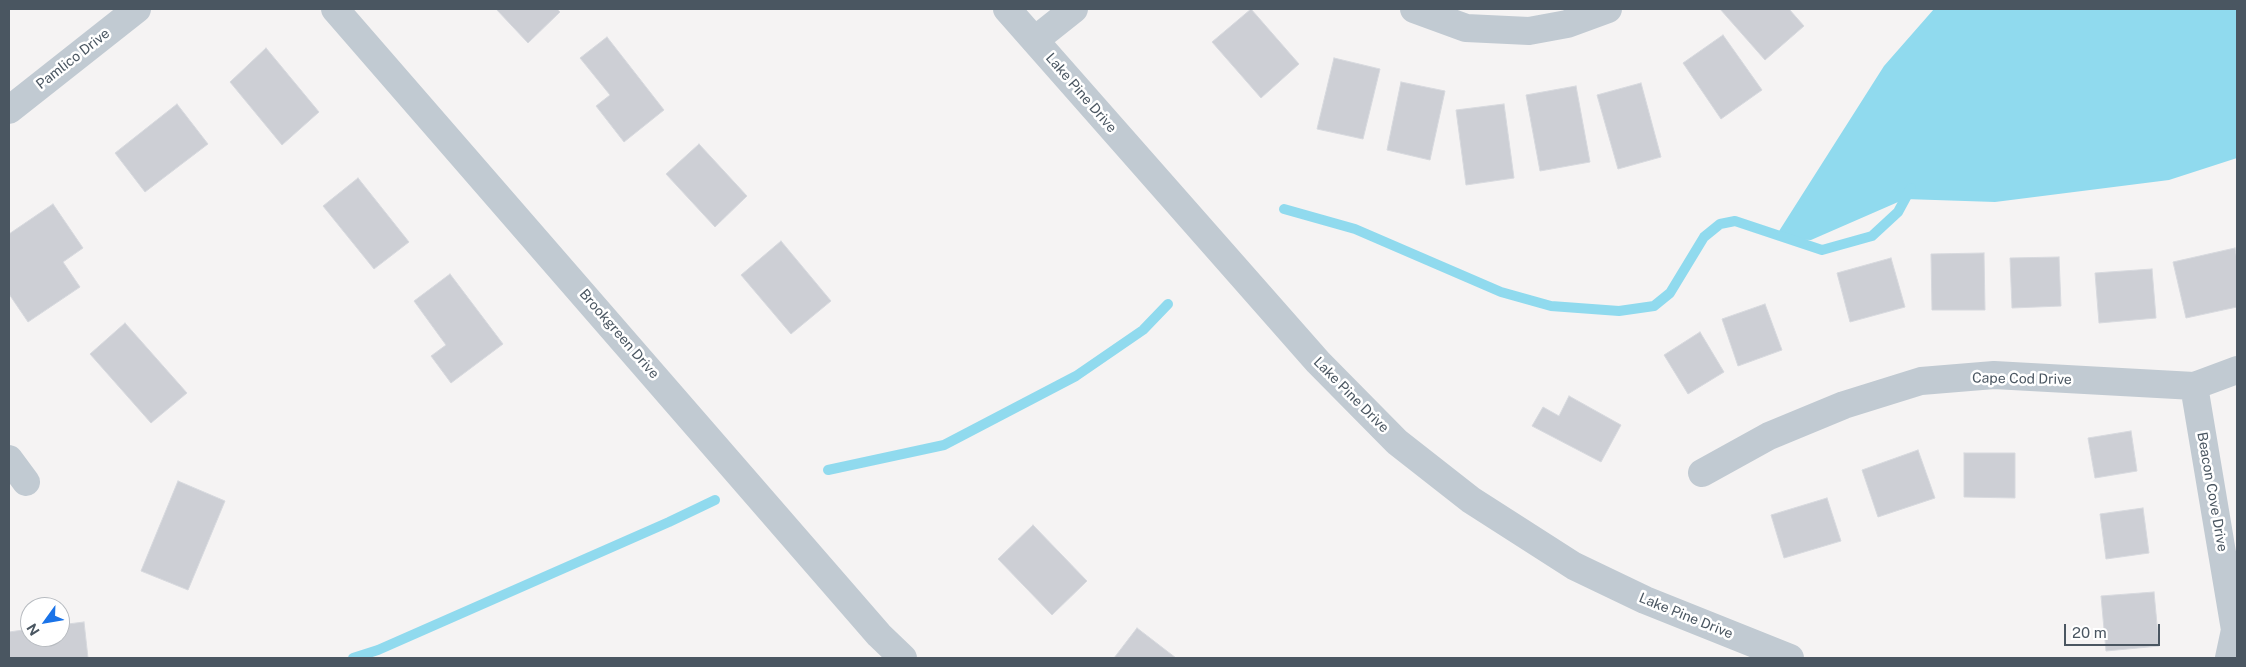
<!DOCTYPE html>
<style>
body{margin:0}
#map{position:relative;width:2246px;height:667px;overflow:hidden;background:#f5f3f3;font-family:"Public Sans",sans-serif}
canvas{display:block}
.frame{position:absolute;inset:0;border:10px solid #4a5661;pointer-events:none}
.north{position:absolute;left:20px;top:597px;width:50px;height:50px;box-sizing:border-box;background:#fff;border:1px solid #b7bbc0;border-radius:50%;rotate:238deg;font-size:14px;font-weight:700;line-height:20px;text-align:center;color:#4a5661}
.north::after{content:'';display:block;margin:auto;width:18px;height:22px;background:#1a73e8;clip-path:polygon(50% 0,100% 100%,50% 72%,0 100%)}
.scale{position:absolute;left:2064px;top:624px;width:96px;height:22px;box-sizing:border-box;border:2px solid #4a5661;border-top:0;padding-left:6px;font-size:15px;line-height:18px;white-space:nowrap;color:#4a5661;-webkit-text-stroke:4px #fff;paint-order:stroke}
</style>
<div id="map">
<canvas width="2246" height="667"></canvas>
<div class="frame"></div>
<div class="north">N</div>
<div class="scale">20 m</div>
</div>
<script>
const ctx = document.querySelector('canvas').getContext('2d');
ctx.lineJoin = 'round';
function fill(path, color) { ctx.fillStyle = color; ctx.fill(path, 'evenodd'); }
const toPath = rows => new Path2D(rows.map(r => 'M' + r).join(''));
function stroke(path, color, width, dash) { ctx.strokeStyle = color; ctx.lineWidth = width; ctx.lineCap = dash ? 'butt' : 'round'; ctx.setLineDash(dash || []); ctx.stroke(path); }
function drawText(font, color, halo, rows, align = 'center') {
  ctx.font = font + ' "Public Sans",sans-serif'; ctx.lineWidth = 5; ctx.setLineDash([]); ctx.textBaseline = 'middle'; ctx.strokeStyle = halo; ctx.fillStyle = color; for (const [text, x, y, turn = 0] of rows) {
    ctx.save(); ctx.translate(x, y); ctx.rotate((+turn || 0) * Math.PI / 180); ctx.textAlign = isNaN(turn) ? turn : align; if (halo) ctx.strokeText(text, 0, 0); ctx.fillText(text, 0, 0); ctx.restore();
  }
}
fill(toPath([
 [1934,9,2237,9,2237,158,2169,180,1995,202,1905,199,1811,240,1774,239,1884,66]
]), '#90daee');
stroke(toPath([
 [1284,209,1355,229,1501,292,1551,306,1619,311,1654,306,1670,293,1704,237,1720,224,1735,221,1822,250,1872,236,1898,212,1911,188],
 [828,470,944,445,1076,376,1143,330,1168,304],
 [353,658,378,650,669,522,715,500]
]), '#90daee', 10);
const building = toPath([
 [496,9,557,9,560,12,528,43,496,9],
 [1251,9,1299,64,1261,98,1212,42,1251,9],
 [1720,9,1789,9,1804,26,1765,60,1720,9],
 [1723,35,1762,90,1721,119,1683,63,1723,35],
 [607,37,664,110,624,142,596,106,610,95,580,58,607,37],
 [266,48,319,112,282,145,230,82,266,48],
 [1334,58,1380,69,1363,139,1317,129,1334,58],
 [1401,82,1445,91,1430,160,1387,150,1401,82],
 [1641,83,1661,157,1618,169,1597,95,1641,83],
 [1576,86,1590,162,1540,171,1526,95,1576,86],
 [177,104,208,144,145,192,115,153,177,104],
 [1504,104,1514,178,1466,185,1456,110,1504,104],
 [699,144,747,196,715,227,666,174,699,144],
 [358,178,409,242,374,269,323,206,358,178],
 [53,204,83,248,63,262,80,287,28,322,9,294,9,234,53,204],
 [781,241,831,301,791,334,741,275,781,241],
 [2235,248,2237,260,2237,307,2186,318,2173,262,2235,248],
 [1984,253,1985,310,1932,310,1931,254,1984,253],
 [2059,257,2061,306,2012,308,2010,258,2059,257],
 [1891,258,1905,307,1850,322,1837,273,1891,258],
 [2152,269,2156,318,2099,323,2095,273,2152,269],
 [450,274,503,344,451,383,431,356,446,345,414,301,450,274],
 [1765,304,1782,350,1738,366,1722,319,1765,304],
 [125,323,187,393,151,423,90,354,125,323],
 [1700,332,1724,372,1688,394,1664,355,1700,332],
 [1569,396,1621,425,1601,462,1532,426,1543,407,1559,416,1569,396],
 [2131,431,2137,471,2095,478,2088,438,2131,431],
 [1918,450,1935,498,1878,517,1862,470,1918,450],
 [1964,453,2015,453,2015,498,1964,497,1964,453],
 [178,481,225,501,188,590,141,571,178,481],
 [1827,498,1841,541,1784,558,1771,515,1827,498],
 [2143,508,2149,553,2106,559,2100,514,2143,508],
 [1033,525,1087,581,1052,615,998,559,1033,525],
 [2154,592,2159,646,2106,651,2101,596,2154,592],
 [84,622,88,658,9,658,9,632,30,629,30,637,60,637,60,625,84,622],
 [1137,628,1176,658,1114,658,1137,628]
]);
fill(building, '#cdcfd5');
stroke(building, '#d7d9de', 1);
stroke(toPath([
 [335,9,879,635,903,658],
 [1414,9,1466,28,1529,31,1567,24,1608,9],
 [1035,40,1074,9],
 [9,110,137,9],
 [2194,386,2235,630,2229,658],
 [9,459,26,482],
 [1702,473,1769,436,1844,405,1921,381,1994,375,2194,386,2237,370]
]), '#c1cad2', 28);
stroke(toPath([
 [1007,9,1318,362,1397,442,1471,500,1574,566,1645,600,1790,658]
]), '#c1cad2', 28);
drawText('14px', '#4a5661', '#fff', [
 ["Pamlico Drive",73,59,-38],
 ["Lake Pine Drive",1081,93,49],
 ["Brookgreen Drive",619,334,49],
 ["Cape Cod Drive",2022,379,1],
 ["Lake Pine Drive",1351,395,45],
 ["Beacon Cove Drive",2212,492,80],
 ["Lake Pine Drive",1686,616,22]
]);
</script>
